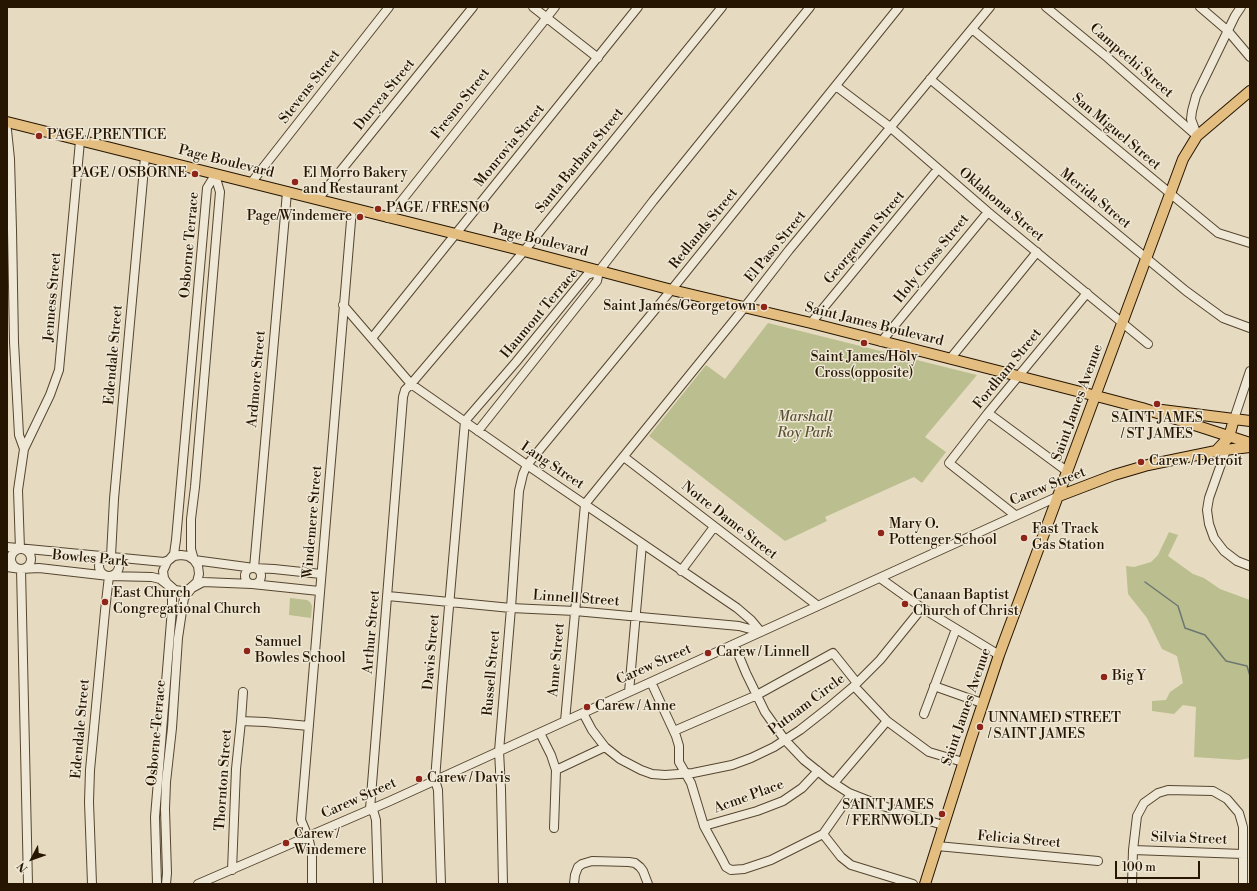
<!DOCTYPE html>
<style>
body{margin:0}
#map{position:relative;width:1257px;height:891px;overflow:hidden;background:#e6dbc0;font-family:"Libre Bodoni",serif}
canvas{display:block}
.frame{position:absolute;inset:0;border:8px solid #261500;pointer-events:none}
.north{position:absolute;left:12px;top:839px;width:40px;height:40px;-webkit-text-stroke:3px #efe8d6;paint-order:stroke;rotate:229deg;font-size:11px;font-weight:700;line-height:16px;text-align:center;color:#261500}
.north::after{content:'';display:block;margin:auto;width:14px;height:18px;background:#261500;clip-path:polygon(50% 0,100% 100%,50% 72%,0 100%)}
.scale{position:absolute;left:1115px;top:861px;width:85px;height:18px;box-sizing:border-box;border:2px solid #261500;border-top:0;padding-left:5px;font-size:12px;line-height:14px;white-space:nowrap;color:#261500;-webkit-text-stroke:3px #efe8d6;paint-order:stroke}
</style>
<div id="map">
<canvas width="1257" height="891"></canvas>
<div class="frame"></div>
<div class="north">N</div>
<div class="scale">100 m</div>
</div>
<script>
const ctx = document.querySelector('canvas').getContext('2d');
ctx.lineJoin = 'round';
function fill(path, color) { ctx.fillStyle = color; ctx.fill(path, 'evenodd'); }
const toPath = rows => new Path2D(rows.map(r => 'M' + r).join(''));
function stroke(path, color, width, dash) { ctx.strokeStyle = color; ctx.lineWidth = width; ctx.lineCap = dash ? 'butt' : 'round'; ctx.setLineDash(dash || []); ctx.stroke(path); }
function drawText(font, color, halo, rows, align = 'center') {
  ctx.font = font + ' "Libre Bodoni",serif'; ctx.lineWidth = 3; ctx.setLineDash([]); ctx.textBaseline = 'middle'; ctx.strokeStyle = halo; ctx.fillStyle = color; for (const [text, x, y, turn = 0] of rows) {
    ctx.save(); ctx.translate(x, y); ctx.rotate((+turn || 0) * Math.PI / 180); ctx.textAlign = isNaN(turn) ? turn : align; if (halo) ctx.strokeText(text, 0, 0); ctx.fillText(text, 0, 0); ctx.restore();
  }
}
fill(toPath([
 [768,323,977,375,925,437,946,452,922,483,914,477,825,517,827,521,785,541,649,436,706,365,725,379],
 [1169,532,1178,535,1168,556,1193,574,1204,578,1220,589,1250,600,1250,758,1239,760,1194,757,1196,707,1183,705,1174,714,1152,711,1152,701,1166,700,1170,692,1183,683,1177,656,1162,649,1147,618,1128,594,1126,566,1134,567,1151,562,1158,555],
 [290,598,307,600,310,602,312,606,311,618,289,615]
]), '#bbbe8e');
stroke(toPath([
 [1145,582,1178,606,1185,628,1205,635,1226,661,1247,666,1250,676]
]), '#6d7772', 1.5);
const minor = toPath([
 [533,7,598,58],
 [1046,7,1108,58,1197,136],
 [1200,7,1228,31,1250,57],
 [972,29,1218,233,1250,243],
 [930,79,1186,291,1223,318,1250,328],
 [836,86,890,127,988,212,1148,344],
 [7,130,10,159,12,230,14,342,19,435,24,449,18,490,20,549],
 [1197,135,1191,119,1192,111,1196,96,1235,16,1241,7],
 [215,175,220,192,195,487,191,519,191,549,194,560,254,568,274,569,321,574],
 [251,183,389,7],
 [318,199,473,7],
 [388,218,555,7],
 [343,305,411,384,527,465,737,608,751,620,761,632],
 [811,323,938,169],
 [372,338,638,7],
 [881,342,988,212],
 [950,359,1037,252],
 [988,413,1068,472],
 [1234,419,1250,371],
 [478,431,597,281,599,271,653,201,810,7],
 [24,449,50,395,59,370,80,141],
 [1226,450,1209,498,1207,510,1209,524,1214,538,1224,551,1237,561,1250,566],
 [624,457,818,606],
 [1015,515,949,463,988,413,1087,293],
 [7,547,164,562,169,560,174,556,181,555,188,556,194,560,198,566,199,574,197,582,189,589,182,591,175,590,167,583,164,578,163,571,167,562,169,560,174,554,176,540,207,188,215,175],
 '11 559a10 10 0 1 1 20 0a10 10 0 1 1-20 0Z',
 [111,556,114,499,145,157],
 '99 566a10 10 0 1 1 20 0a10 10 0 1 1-20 0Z',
 [7,567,21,569,39,568,109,576,152,577,160,579,169,586,172,597,172,609,155,817,157,884],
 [254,568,287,192],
 '245 576a8 8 0 1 1 16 0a8 8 0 1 1-16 0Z',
 [21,569,28,884],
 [681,571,714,527],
 [880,578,922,608,999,655],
 [388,596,511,608,575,611,739,626,761,632],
 [734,644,746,673,765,712,785,740,804,760,829,780,849,793,872,802,909,815,943,825],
 [651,682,676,736,679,746,679,762,691,783,704,826,723,861,726,867,731,870,744,869,771,860,823,834,851,794],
 [854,686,887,721,929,752,963,762],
 [934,686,982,703],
 [629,692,642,544],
 [583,713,592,730,605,747,620,759,641,770,652,774,665,775,693,773,732,765,751,758,774,747,800,730,828,708,854,686,880,660,922,608],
 [924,714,956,629],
 [241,721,265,722,309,726],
 [565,721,585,504,744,308,789,250,990,7],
 [674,731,757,695,833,653,857,683],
 [540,733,551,755,556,770,554,828],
 [556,770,605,747],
 [834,783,887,721],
 [704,826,757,811,783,801,802,788,818,771],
 [823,834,841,857,851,865,913,884],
 [937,846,1098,861],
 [1133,850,1243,854],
 [232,870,236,769,241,721,243,692],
 [92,884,89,802,90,770,105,611,109,576],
 [166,884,167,873,165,809,166,782,172,728,178,638,184,598,192,588,203,582,252,584,319,591],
 [198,884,390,801,1059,496],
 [312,884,312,853,308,837,301,820,352,209],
 [378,884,376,820,374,813,370,809,403,397,405,390,411,384,524,251,722,7],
 [441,884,438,790,435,780,442,688,465,421,516,362,587,275,599,271],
 [503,884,501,789,499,751,511,608,519,491,523,474,527,465,677,283,899,7],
 [574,884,575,875,578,867,582,864,592,861,629,862,635,863,640,867,643,871,648,884],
 [1132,884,1133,850,1137,816,1144,803,1158,793,1168,790,1213,791,1227,799,1239,813,1243,827,1243,884]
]);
const major = toPath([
 [7,122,524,251,672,290,811,323,1104,398,1142,408,1250,443],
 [1162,410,1250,421],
 [1216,451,1229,437,1234,419],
 [1059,496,1114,475,1148,465,1216,451,1250,447],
 [925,884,970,742,999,655,1183,159,1197,136,1250,91]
]);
stroke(minor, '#564630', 10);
stroke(major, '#261500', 12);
stroke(minor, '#efe8d6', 8);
stroke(major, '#e3be80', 10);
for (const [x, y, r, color] of [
 [39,136,4,"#8f2418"],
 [195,174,4,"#8f2418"],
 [295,182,4,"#8f2418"],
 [378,209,4,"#8f2418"],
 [360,217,4,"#8f2418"],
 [764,307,4,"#8f2418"],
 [864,343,4,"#8f2418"],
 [1157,404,4,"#8f2418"],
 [1141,462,4,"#8f2418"],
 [881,533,4,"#8f2418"],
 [1024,538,4,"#8f2418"],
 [105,602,4,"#8f2418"],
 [905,604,4,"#8f2418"],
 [247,651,4,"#8f2418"],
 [708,653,4,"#8f2418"],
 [1104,677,4,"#8f2418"],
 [587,707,4,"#8f2418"],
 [980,727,4,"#8f2418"],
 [419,779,4,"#8f2418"],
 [942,814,4,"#8f2418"],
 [286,843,4,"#8f2418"]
]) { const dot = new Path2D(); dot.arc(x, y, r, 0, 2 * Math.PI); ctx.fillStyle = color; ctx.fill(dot); stroke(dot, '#efe8d6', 1.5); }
drawText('14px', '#261500', '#efe8d6', [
 ["Campechi Street",1131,61,41],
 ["Stevens Street",310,87,-52],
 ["Duryea Street",385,95,-51],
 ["Fresno Street",461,104,-52],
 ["San Miguel Street",1116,132,40],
 ["Monrovia Street",510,146,-51],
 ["Santa Barbara Street",580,161,-51],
 ["Page Boulevard",226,162,14],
 ["Merida Street",1095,199,39],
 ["Oklahoma Street",1001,205,40],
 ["Redlands Street",704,229,-51],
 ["Georgetown Street",865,238,-50],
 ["Page Boulevard",540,241,14],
 ["Osborne Terrace",190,245,-85],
 ["El Paso Street",776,247,-51],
 ["Holy Cross Street",932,259,-51],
 ["Jenness Street",53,297,-85],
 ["Haumont Terrace",540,314,-50],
 ["Saint James Boulevard",874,325,14],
 ["Edendale Street",114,355,-85],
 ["Fordham Street",1008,369,-51],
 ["Ardmore Street",257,379,-85],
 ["Saint James Avenue",1078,403,-70],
 ["Lang Street",552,466,34],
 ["Carew Street",1048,487,-22],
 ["Notre Dame Street",729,521,38],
 ["Windemere Street",313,522,-85],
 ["Bowles Park",90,559,5],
 ["Linnell Street",576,599,4],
 ["Arthur Street",372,632,-85],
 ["Davis Street",432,652,-85],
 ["Anne Street",557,660,-85],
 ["Carew Street",654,665,-24],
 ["Russell Street",492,673,-85],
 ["Putnam Circle",807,705,-37],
 ["Saint James Avenue",967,707,-71],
 ["Edendale Street",81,729,-85],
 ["Osborne Terrace",157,733,-85],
 ["Thornton Street",224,780,-86],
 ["Acme Place",749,797,-20],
 ["Carew Street",359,799,-24],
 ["Silvia Street",1189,839,2],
 ["Felicia Street",1019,840,5]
]);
drawText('14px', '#261500', '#efe8d6', [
 ["PAGE / PRENTICE",47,136],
 ["PAGE / OSBORNE",187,174,"right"],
 ["El Morro Bakery",303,174],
 ["and Restaurant",303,190],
 ["PAGE / FRESNO",386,209],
 ["Page/Windemere",352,217,"right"],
 ["Saint James/Georgetown",756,307,"right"],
 ["Saint James/Holy",864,358,"center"],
 ["Cross(opposite)",864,374,"center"],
 ["SAINT JAMES",1157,419,"center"],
 ["/ ST JAMES",1157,435,"center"],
 ["Carew / Detroit",1149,462],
 ["Mary O.",889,525],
 ["Pottenger School",889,541],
 ["Fast Track",1032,530],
 ["Gas Station",1032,546],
 ["East Church",113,594],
 ["Congregational Church",113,610],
 ["Canaan Baptist",913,596],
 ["Church of Christ",913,612],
 ["Samuel",255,643],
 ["Bowles School",255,659],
 ["Carew / Linnell",716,653],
 ["Big Y",1112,677],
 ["Carew / Anne",595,707],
 ["UNNAMED STREET",988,719],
 ["/ SAINT JAMES",988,735],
 ["Carew / Davis",427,779],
 ["SAINT JAMES",934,806,"right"],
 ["/ FERNWOLD",934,822,"right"],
 ["Carew /",294,835],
 ["Windemere",294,851]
], 'left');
drawText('italic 14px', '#5a5032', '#efe8d6', [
 ["Marshall",805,418],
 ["Roy Park",805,434]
]);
</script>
